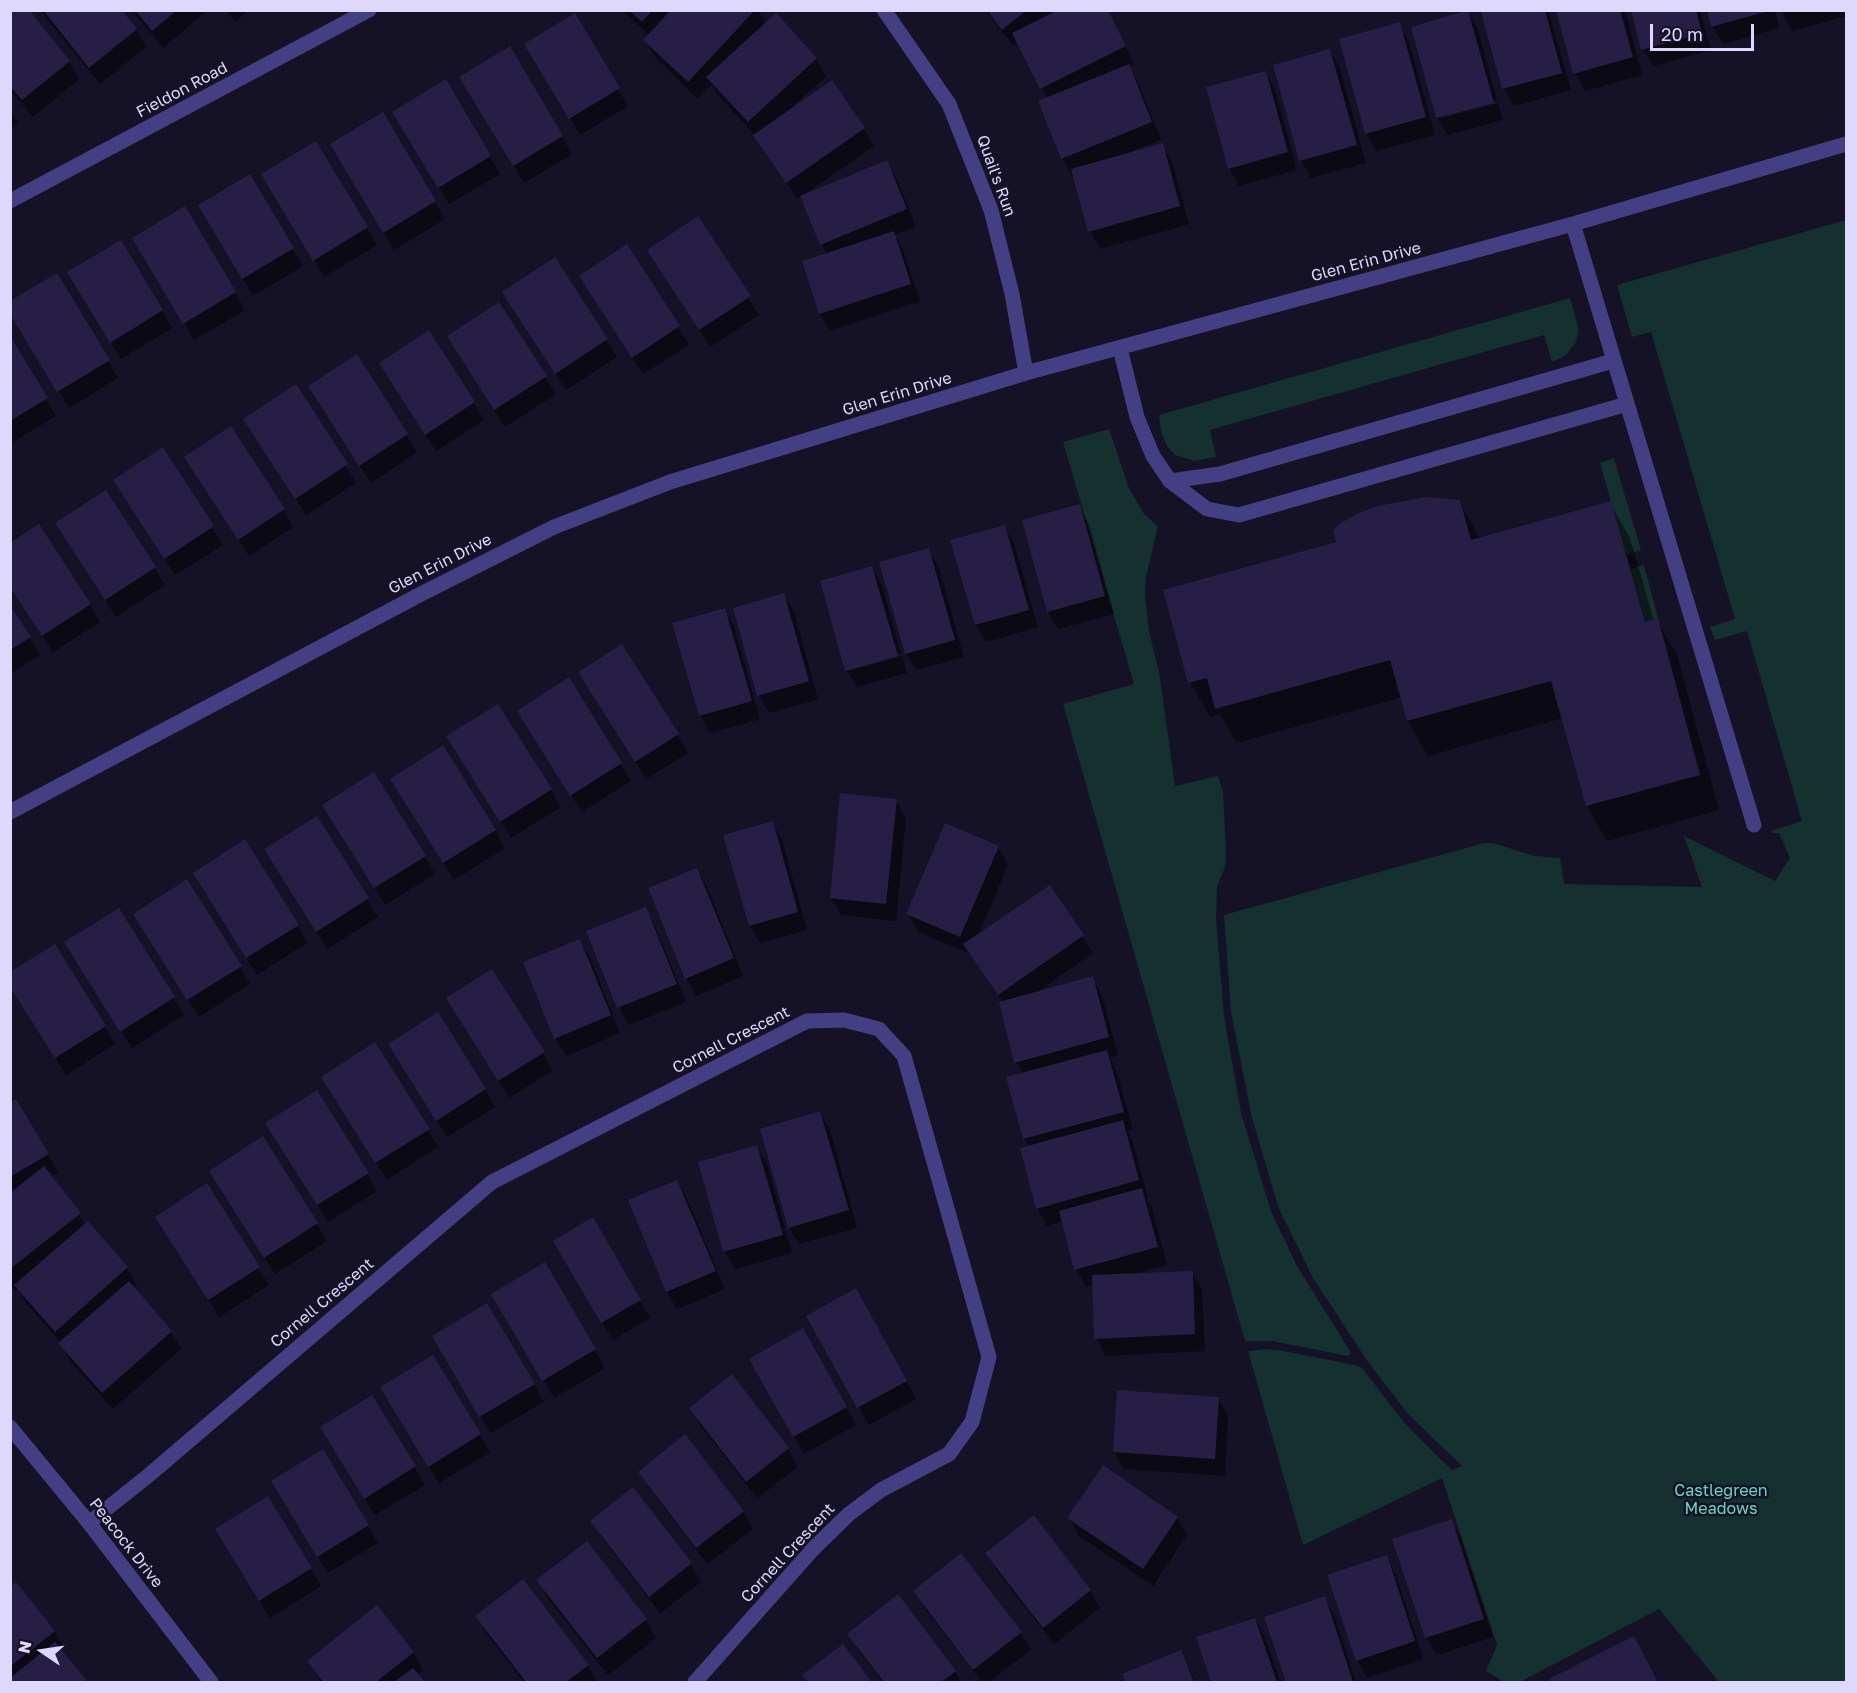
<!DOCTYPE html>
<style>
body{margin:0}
#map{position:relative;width:1857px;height:1693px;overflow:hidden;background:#151126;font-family:"Golos Text",sans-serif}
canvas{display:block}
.frame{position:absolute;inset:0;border:12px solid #ded8fd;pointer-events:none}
.north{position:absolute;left:12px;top:1621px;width:60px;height:60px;-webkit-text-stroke:4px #151126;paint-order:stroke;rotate:283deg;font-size:16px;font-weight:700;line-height:24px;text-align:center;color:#ded8fd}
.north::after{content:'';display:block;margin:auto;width:21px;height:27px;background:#ded8fd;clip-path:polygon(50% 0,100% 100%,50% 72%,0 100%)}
.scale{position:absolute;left:1650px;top:24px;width:104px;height:27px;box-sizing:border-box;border:3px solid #ded8fd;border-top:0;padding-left:8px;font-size:18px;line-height:21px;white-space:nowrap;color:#ded8fd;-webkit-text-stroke:4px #151126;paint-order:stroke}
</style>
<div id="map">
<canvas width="1857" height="1693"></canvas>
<div class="frame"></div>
<div class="north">N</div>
<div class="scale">20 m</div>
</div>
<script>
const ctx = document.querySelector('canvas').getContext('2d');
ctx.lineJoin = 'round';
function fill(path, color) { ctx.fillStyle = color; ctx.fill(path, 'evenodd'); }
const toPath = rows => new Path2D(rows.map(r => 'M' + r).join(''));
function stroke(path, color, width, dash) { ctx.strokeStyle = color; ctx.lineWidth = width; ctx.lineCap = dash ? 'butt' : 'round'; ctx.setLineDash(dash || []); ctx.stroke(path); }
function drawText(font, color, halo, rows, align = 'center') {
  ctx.font = font + ' "Golos Text",sans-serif'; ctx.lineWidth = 5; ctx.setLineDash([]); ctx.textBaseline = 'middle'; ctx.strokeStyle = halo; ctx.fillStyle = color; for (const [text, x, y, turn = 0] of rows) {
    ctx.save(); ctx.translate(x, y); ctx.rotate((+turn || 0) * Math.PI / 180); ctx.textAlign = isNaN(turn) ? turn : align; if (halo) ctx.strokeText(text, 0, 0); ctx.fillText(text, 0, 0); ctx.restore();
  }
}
fill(toPath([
 [1846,220,1846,1682,1719,1682,1659,1609,1520,1682,1504,1682,1486,1671,1497,1645,1442,1478,1303,1545,1248,1351,1266,1349,1278,1350,1355,1365,1363,1369,1402,1420,1426,1445,1452,1470,1462,1466,1408,1414,1368,1362,1313,1278,1279,1209,1252,1118,1231,1012,1224,915,1484,843,1497,844,1534,856,1560,858,1564,884,1702,887,1684,836,1775,881,1790,858,1779,833,1772,833,1771,831,1802,821,1747,631,1715,640,1710,627,1735,619,1651,332,1632,337,1617,285],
 [1570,298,1579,330,1576,342,1566,355,1552,362,1544,335,1210,430,1216,457,1194,461,1175,455,1167,446,1161,432,1159,415],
 [1109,429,1129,488,1144,514,1158,526,1146,577,1145,595,1149,631,1160,677,1175,786,1218,776,1223,792,1226,854,1225,867,1217,887,1216,919,1224,1016,1241,1113,1271,1211,1297,1266,1350,1351,1351,1354,1348,1356,1272,1341,1245,1341,1063,704,1134,684,1063,442],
 [1614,458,1641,550,1626,555,1600,463],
 [1644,565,1658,618,1645,622,1630,569]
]), '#14302f');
fill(toPath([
 [10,10,27,10,69,62,79,79,33,117,10,90],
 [40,10,120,10,136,29,146,47,100,84],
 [132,10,208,10,163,48],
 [226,10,249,10,235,22],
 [622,10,758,10,766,24,816,59,826,77,794,105,864,128,874,146,805,194,886,162,897,179,916,227,895,235,903,250,920,301,830,331,820,314,827,255,802,196,797,199,755,135,718,95,712,84,698,99,655,57,645,40,649,35],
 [986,10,1108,10,1134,64,1129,66,1138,83,1161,140,1134,150,1135,152,1162,145,1172,162,1189,224,1100,249,1090,231,1074,175,1072,176,1062,158,1048,99,1018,42,1013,46],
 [1491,10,1548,10,1571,90,1514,106,1504,88],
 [1557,10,1625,10,1642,75,1585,91,1575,73],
 [1632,10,1700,10,1711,50,1653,66,1643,49],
 [1708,10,1775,10,1779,28,1723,44,1712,26],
 [1781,10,1846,10,1846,16,1792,31],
 [1468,12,1478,30,1497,100,1439,116,1439,119,1498,103,1503,120,1447,135,1437,118,1412,28],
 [574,15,628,106,580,135,526,45],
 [1399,24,1409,42,1435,135,1376,151,1366,133],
 [509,48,572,154,524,183,461,77],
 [1330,51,1340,68,1366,163,1311,178,1301,160],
 [1265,72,1275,90,1297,170,1239,186,1229,168],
 [445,81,500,174,449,204,394,112],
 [10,111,18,123,10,129],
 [382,114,445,219,394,250,332,144],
 [316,143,377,245,324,277,263,175],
 [249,176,303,266,253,296,200,206],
 [698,218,759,315,710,347,659,268],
 [134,238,235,292,245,310,194,340],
 [121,242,172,328,121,359,69,272],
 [627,247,689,345,643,374,591,294],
 [554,259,617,357,566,390,514,310],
 [57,275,118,378,69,408,10,311],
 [499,304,556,394,505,427,459,354],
 [10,339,56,416,10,444],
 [356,356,417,452,371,483,320,404],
 [391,381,474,403,484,420,436,451],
 [295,386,356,483,306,515,255,436],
 [163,450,223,545,175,575,125,498],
 [196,475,283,509,293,527,249,556],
 [1459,501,1480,539,1610,503,1630,538,1654,621,1657,620,1677,655,1719,810,1607,841,1587,806,1563,718,1428,756,1408,721,1402,697,1237,743,1220,714,1210,717,1190,682,1338,543],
 [1079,506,1089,524,1114,614,1058,629,1048,612,1024,521],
 [1004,526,1014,544,1038,627,986,642,976,625,952,541],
 [67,541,154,567,165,585,116,617],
 [929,550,939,568,964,657,916,670,906,653],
 [872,568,882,585,901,653,849,668,849,671,902,656,907,673,857,687,847,670],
 [10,586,90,605,100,622,53,652],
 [784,595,794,612,818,699,769,713,759,696,735,609],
 [10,607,40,655,10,674],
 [724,610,734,627,760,719,710,733,700,715],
 [622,646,688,753,646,779,590,690],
 [569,679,631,781,582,812,529,728],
 [458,754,551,790,561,807,511,838],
 [402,797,495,830,505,848,454,880],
 [896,800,906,818,896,921,841,915,831,898],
 [317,818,378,917,327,949,276,867],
 [772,822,782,840,807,930,760,943,750,926,725,836],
 [334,823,425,856,435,874,385,905],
 [998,847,1008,865,978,936,1049,887,1093,953,1036,993,1092,978,1102,996,1118,1055,1110,1057,1116,1069,1133,1130,1128,1131,1132,1139,1148,1198,1146,1198,1152,1208,1167,1265,1136,1273,1192,1272,1202,1290,1205,1351,1106,1356,1096,1338,1094,1285,1086,1287,1076,1269,1063,1221,1047,1226,1037,1208,1029,1147,1024,1139,1008,1078,1023,1074,1016,1062,1003,1002,971,954,918,932,908,914],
 [697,870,707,887,743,976,696,996,686,978],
 [205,891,297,925,307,943,257,975],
 [645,909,655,926,686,1002,629,1025,619,1007,588,932],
 [119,910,184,1015,132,1048,76,960],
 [145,932,240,967,250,984,199,1017],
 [580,940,590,958,620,1033,566,1056,555,1038],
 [16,994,105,1027,115,1044,66,1075],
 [458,1016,543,1053,553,1070,509,1098],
 [400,1062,485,1089,495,1107,447,1137],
 [333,1095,428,1130,438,1147,387,1180],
 [10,1101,12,1104,16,1101,58,1172,50,1177,86,1225,88,1223,127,1268,137,1286,134,1289,171,1332,181,1349,113,1409,70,1361,61,1343,26,1303,18,1288,15,1291,10,1285],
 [820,1113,830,1130,857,1228,799,1244,789,1227],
 [263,1138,327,1241,275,1274,221,1189],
 [277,1141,367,1173,377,1191,328,1222],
 [757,1147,767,1164,792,1253,735,1269,725,1252,700,1163],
 [677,1181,687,1199,725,1289,677,1309,667,1292,630,1201],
 [206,1185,269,1285,219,1317,167,1234],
 [592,1220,650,1318,613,1340,555,1241],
 [544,1264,605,1368,554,1398,493,1295],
 [487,1306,544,1402,491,1433,434,1337],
 [865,1307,916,1399,869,1425,808,1316],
 [803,1330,856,1425,804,1454,751,1359],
 [432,1357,490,1452,439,1483,392,1405],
 [731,1376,788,1449,798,1467,757,1498,701,1426,691,1408],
 [372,1397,425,1485,375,1515,332,1445],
 [1218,1398,1228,1416,1225,1476,1124,1469,1114,1452],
 [322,1451,378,1543,328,1573,283,1499],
 [640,1472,743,1511,753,1529,707,1564,650,1489],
 [633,1489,691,1564,701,1582,660,1613,602,1538,592,1521],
 [268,1498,321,1586,270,1618,227,1546],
 [1069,1518,1177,1518,1187,1535,1153,1586,1079,1536],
 [1451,1521,1461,1539,1493,1637,1437,1655,1427,1638,1394,1540],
 [587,1543,646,1620,656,1638,608,1675,548,1598,538,1581],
 [987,1553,1090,1591,1100,1608,1054,1644,997,1571],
 [1386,1557,1396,1575,1423,1659,1367,1678,1357,1660],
 [10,1582,54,1631,64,1649,61,1651,86,1682,10,1682],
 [915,1591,1021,1633,1031,1650,989,1682,982,1682,925,1609],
 [1324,1598,1334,1615,1356,1682,1287,1682,1266,1617],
 [477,1616,588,1666,597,1682,524,1682,487,1634],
 [1255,1619,1265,1637,1280,1682,1212,1682,1198,1638],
 [849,1634,955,1672,961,1682,883,1682,859,1651],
 [842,1646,870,1682,808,1682,804,1676],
 [1180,1652,1196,1682,1127,1682,1124,1675],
 [413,1653,423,1670,417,1675,423,1682,321,1682,309,1662],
 [1644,1655,1658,1682,1553,1682,1551,1679]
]), '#0007');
fill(toPath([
 [10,10,29,10,70,61,22,100,10,86],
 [43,10,122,10,137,29,89,68],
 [135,10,177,10,152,31],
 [629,10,653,10,642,22],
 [671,10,755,10,688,82,643,40],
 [987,10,1027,10,1002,30],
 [1058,10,1108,10,1126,46,1040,89,1012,33],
 [1468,10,1494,103,1436,118,1411,27],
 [1485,10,1545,10,1562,73,1502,89,1481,12],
 [1556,10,1620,10,1633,57,1573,74],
 [1631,10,1696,10,1702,33,1641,50],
 [1707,10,1768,10,1768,11,1711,27],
 [575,13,620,88,569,119,524,44],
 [776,13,817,58,748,122,706,77],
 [1400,22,1426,117,1365,134,1339,39],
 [510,46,563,136,513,166,459,77],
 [1330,49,1357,145,1299,161,1273,65],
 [1129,64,1152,122,1061,159,1038,101],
 [1266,71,1288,152,1228,169,1206,87],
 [446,79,491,156,438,188,392,112],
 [832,80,865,128,786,183,753,135],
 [383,112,436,201,383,233,330,144],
 [316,141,368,227,313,261,261,174],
 [1163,143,1180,206,1088,232,1071,169],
 [887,160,907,209,820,245,800,196],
 [250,174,294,248,242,279,198,205],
 [185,206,236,292,183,324,132,238],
 [698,216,751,296,699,330,647,250],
 [894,231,911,284,819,314,802,261],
 [121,240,163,310,110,343,67,272],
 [627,244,680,326,632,358,579,276],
 [555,257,608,339,555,374,502,292],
 [57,273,110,360,57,392,10,314,10,301],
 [499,302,547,376,494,410,447,336],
 [429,330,475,402,425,435,379,363],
 [10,336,48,398,10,421],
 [357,354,408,434,359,466,308,386],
 [296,384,348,464,295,499,243,419],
 [231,426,285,509,238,540,184,457],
 [163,447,214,526,164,559,113,480],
 [106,490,156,567,105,600,55,523],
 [1426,497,1460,500,1471,540,1611,501,1645,622,1658,618,1700,775,1586,806,1551,681,1407,721,1390,660,1215,709,1207,678,1188,683,1163,590,1336,542,1333,530,1339,524,1357,514,1377,506],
 [1080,504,1105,596,1047,612,1022,520],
 [39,524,91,604,42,636,10,587,10,543],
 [1005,525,1029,610,975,625,950,540],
 [929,548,955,640,905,654,879,562],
 [872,566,898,656,845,671,820,581],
 [784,593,809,681,757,696,733,608],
 [10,605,31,637,10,650],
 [725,608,752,701,699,716,672,623],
 [622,644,679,734,635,762,578,672],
 [569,677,622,763,570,796,517,711],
 [498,704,552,789,500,822,446,736],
 [443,745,496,830,443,863,390,779],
 [374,772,426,856,374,888,322,805],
 [840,793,897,799,886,904,830,898],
 [317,816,369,898,316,932,264,849],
 [773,821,798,912,749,926,723,835],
 [945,823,999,846,960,937,906,914],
 [245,839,299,925,246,958,193,873],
 [697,868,734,958,685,979,648,888],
 [187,879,242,966,187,1000,133,914],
 [1050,885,1084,935,998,995,963,944],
 [646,907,677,984,617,1008,586,931],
 [119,908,175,997,120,1032,64,942],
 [580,939,611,1015,554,1039,523,962],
 [55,944,106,1026,55,1058,10,987,10,972],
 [492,969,545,1052,498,1081,446,998],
 [1093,976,1109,1037,1014,1063,999,1002],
 [438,1012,486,1089,436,1121,388,1044],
 [375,1042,430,1129,375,1163,321,1077],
 [1107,1050,1124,1112,1023,1139,1006,1077],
 [317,1090,369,1173,317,1205,265,1123],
 [16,1099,49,1154,10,1177,10,1103],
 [820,1111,849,1210,788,1228,760,1129],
 [1123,1120,1139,1180,1036,1209,1020,1148],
 [263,1136,318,1223,264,1258,209,1171],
 [757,1145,783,1235,723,1252,698,1162],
 [44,1166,81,1213,10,1269,10,1193],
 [677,1180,716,1271,666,1292,628,1200],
 [207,1183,260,1267,208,1300,155,1217],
 [1142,1188,1158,1247,1074,1270,1059,1211],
 [593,1217,641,1300,601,1323,553,1241],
 [88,1221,128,1267,55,1332,14,1285],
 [545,1262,596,1349,542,1381,491,1294],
 [1193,1271,1195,1334,1094,1339,1092,1275],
 [129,1281,172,1331,102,1393,58,1343],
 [856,1288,907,1381,857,1408,806,1316],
 [487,1303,535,1384,479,1417,432,1336],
 [803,1328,847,1407,793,1437,749,1359],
 [433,1355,481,1434,428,1467,380,1387],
 [732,1374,789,1448,746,1482,689,1408],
 [1117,1390,1219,1397,1215,1459,1113,1452],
 [372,1395,416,1466,364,1499,320,1427],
 [685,1434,744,1511,696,1548,638,1472],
 [323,1449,369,1525,317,1557,271,1481],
 [1103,1465,1178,1517,1143,1569,1067,1518],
 [633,1487,692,1563,649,1597,590,1521],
 [268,1496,312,1568,259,1601,215,1529],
 [1034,1515,1091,1590,1043,1628,985,1553],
 [1452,1519,1484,1619,1425,1638,1392,1539],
 [587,1541,647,1619,597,1658,536,1580],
 [961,1553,1022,1632,973,1670,913,1591],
 [1387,1555,1415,1641,1356,1661,1327,1575],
 [523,1579,589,1665,566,1682,526,1682,475,1616],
 [16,1582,55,1631,10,1667,10,1587],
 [898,1594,956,1671,941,1682,884,1682,847,1634],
 [1325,1596,1353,1682,1286,1682,1264,1617],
 [377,1605,414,1652,376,1682,323,1682,307,1661],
 [1255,1618,1277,1682,1211,1682,1196,1637],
 [1634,1636,1658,1682,1551,1682,1549,1679],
 [55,1642,88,1682,10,1682,10,1678],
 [843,1644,872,1682,808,1682,802,1675],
 [1181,1650,1194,1682,1126,1682,1122,1674],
 [413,1668,425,1682,394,1682]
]), '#271e46');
stroke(toPath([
 [884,10,949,104,991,210,1012,294,1026,373],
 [10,201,369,10],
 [1573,224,1754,825],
 [1120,348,1137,417,1153,456,1170,481,1220,474,1613,361],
 [1170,481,1207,509,1239,515,1627,404],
 [10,812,421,594,554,527,670,482,1026,373,1573,224,1846,144],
 [10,1427,89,1523,211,1682],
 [89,1523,149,1475,492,1182,807,1021,844,1020,879,1029,904,1056,989,1357,972,1422,949,1454,881,1490,849,1514,814,1548,695,1682]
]), '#443f82', 15);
drawText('16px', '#ded8fd', '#151126', [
 ["Fieldon Road",182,90,-28],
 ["Quail's Run",996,176,70],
 ["Glen Erin Drive",1366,262,-15],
 ["Glen Erin Drive",897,394,-17],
 ["Glen Erin Drive",440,564,-27],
 ["Cornell Crescent",731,1040,-27],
 ["Cornell Crescent",322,1303,-40],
 ["Peacock Drive",126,1543,52],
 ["Cornell Crescent",788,1553,-47]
]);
drawText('16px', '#68d9c0', '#151126', [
 ["Castlegreen",1721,1491],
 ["Meadows",1721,1509]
]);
</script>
